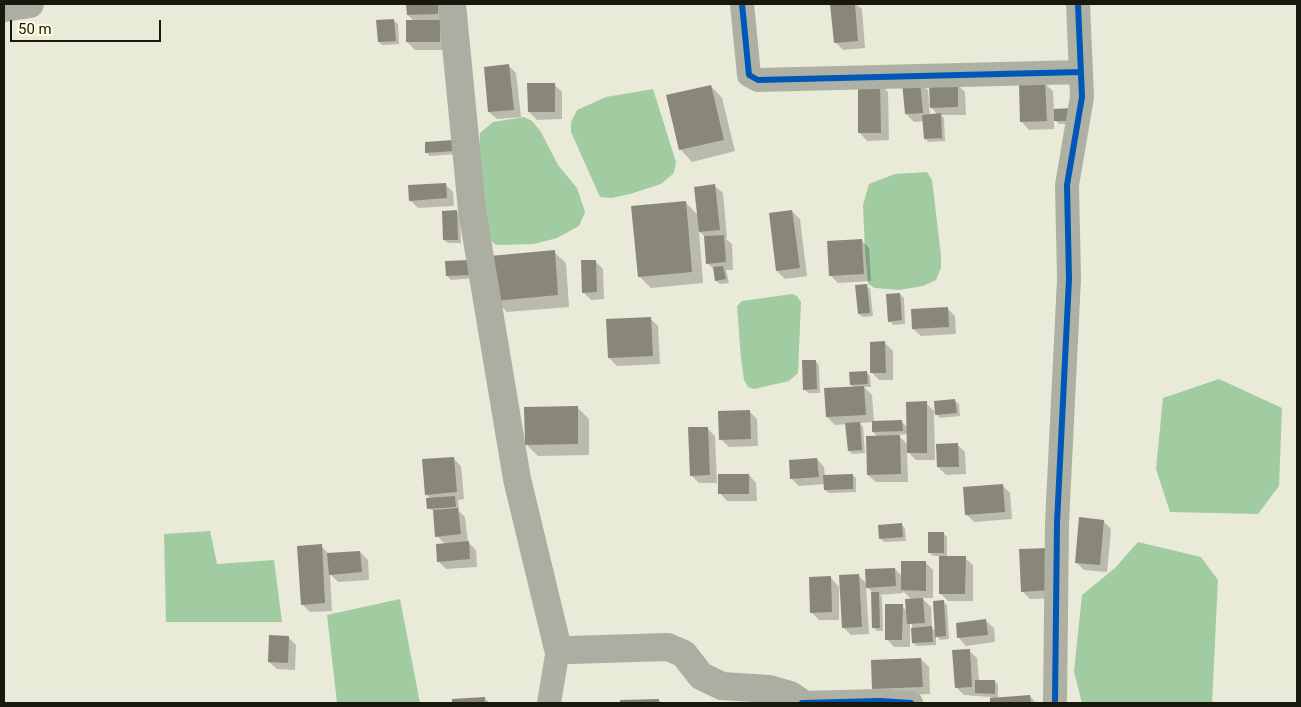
<!DOCTYPE html>
<style>
body{margin:0}
#map{position:relative;width:1301px;height:707px;overflow:hidden;background:#eaead9;font-family:Roboto,sans-serif}
canvas{display:block}
.frame{position:absolute;inset:0;border:5px solid #18180d;pointer-events:none}
.scale{position:absolute;left:10px;top:20px;width:151px;height:22px;box-sizing:border-box;border:2px solid #18180d;border-top:0;padding-left:6px;font-size:15px;line-height:18px;white-space:nowrap;color:#18180d;-webkit-text-stroke:4px #fffddf;paint-order:stroke}
</style>
<div id="map">
<canvas width="1301" height="707"></canvas>
<div class="frame"></div>
<div class="scale">50 m</div>
</div>
<script>
const ctx = document.querySelector('canvas').getContext('2d');
ctx.lineJoin = 'round';
function fill(path, color) { ctx.fillStyle = color; ctx.fill(path, 'evenodd'); }
const toPath = rows => new Path2D(rows.map(r => 'M' + r).join(''));
function stroke(path, color, width, dash) { ctx.strokeStyle = color; ctx.lineWidth = width; ctx.lineCap = dash ? 'butt' : 'round'; ctx.setLineDash(dash || []); ctx.stroke(path); }
fill(toPath([
 [653,89,676,162,674,173,661,184,630,194,612,198,600,197,571,132,571,122,577,110,606,97],
 [524,117,532,121,541,132,558,165,577,188,585,212,579,226,557,238,534,244,496,245,487,237,478,173,480,133,493,122],
 [927,172,932,180,941,255,941,268,936,280,923,286,899,290,875,288,868,284,865,252,863,205,869,184,895,174],
 [792,294,797,296,801,302,798,373,789,381,754,389,748,387,744,380,741,358,737,306,742,301],
 [1219,379,1282,408,1279,486,1258,514,1170,512,1156,469,1163,398],
 [210,531,217,564,274,560,282,622,166,622,164,534],
 [1138,542,1201,557,1218,580,1212,703,1082,703,1074,672,1082,595,1115,568],
 [400,599,420,703,337,703,327,615]
]), '#a1cba1');
fill(toPath([
 [408,4,445,4,448,50,415,50,407,42,415,22,408,15],
 [831,4,856,4,862,9,865,48,843,50,835,42],
 [394,21,398,24,399,44,382,45,379,42],
 [508,65,516,73,521,117,497,119,489,112],
 [920,82,928,90,929,104,957,84,965,92,966,115,941,115,944,118,945,141,929,142,925,139,924,121,914,122,906,114],
 [929,105,938,115,930,115],
 [554,84,562,92,562,119,537,120,529,112],
 [880,84,888,92,889,140,867,141,860,133],
 [1045,84,1053,91,1054,110,1071,109,1075,124,1059,124,1054,119,1054,129,1029,130,1022,122],
 [711,86,722,98,735,151,692,162,681,150,668,96],
 [453,141,457,154,430,156,427,153],
 [445,184,453,192,454,206,418,208,410,200],
 [715,186,723,193,727,238,725,238,732,244,733,270,726,270,729,283,720,284,716,281,715,270,707,263,706,238,699,231,703,283,651,288,639,276,685,202,698,215],
 [792,211,800,219,807,276,785,279,777,271],
 [457,212,460,215,461,243,448,243,444,240],
 [861,240,869,248,871,281,838,283,831,276],
 [554,252,566,263,569,307,507,312,495,300],
 [471,261,475,278,451,280,447,276],
 [595,261,603,269,604,299,591,300,583,292],
 [867,286,870,289,873,316,863,317,859,314],
 [900,294,904,298,905,324,893,325,890,321],
 [947,308,955,316,956,334,921,336,913,329],
 [650,318,658,326,660,364,617,366,609,358],
 [885,343,893,351,893,380,879,380,871,372],
 [815,361,819,365,820,393,808,393,804,389],
 [866,372,870,376,871,387,864,387,872,395,874,422,902,422,908,428,926,403,936,413,955,401,959,404,960,416,940,418,934,412,935,460,916,460,907,451,908,482,876,482,868,475,878,437,873,432,873,422,860,423,863,427,865,453,852,454,849,450,847,424,835,425,827,417,854,388,851,384],
 [908,434,908,445,898,435],
 [577,407,589,419,589,455,538,456,526,444],
 [749,411,757,419,758,446,729,447,721,439],
 [707,428,715,436,717,483,699,483,691,475],
 [957,444,965,452,966,474,946,475,938,467],
 [453,458,461,466,464,499,458,500,459,511,465,517,468,542,476,550,477,567,446,569,438,561,445,544,437,536,434,511,428,508,431,499,426,494],
 [817,459,824,467,825,476,852,475,856,478,856,492,829,493,825,490,825,484,799,486,792,479],
 [749,475,756,483,757,501,727,501,720,493],
 [1002,485,1010,493,1012,519,974,522,966,514],
 [1103,521,1111,529,1107,572,1084,570,1076,562],
 [902,525,905,528,906,541,884,542,880,538],
 [943,533,947,537,947,558,965,558,973,565,973,601,948,601,940,593,940,556,933,556,930,553],
 [321,546,329,554,360,552,368,560,369,580,338,582,330,574,332,611,310,612,302,604],
 [1050,549,1059,598,1030,599,1022,591],
 [925,562,933,570,933,598,922,598,931,607,932,628,936,632,943,602,947,605,949,639,940,640,936,635,936,645,917,646,913,643,912,624,910,624,910,647,894,647,887,639,902,606,907,611,912,600,903,591,903,593,880,595,882,597,883,631,877,631,873,627,874,594,866,586,869,634,851,635,843,627,858,575,867,584,895,569,903,577],
 [831,578,840,588,839,588,839,620,819,620,811,612],
 [986,621,994,628,995,642,966,646,959,638],
 [288,637,296,645,295,670,277,669,269,662],
 [969,651,977,658,979,681,994,681,998,684,998,699,1030,696,1036,703,992,703,991,697,964,695,956,687],
 [921,659,929,667,930,694,881,696,873,688],
 [484,698,490,703,454,703,454,700],
 [658,700,662,703,621,703,621,701]
]), '#0003');
fill(toPath([
 [406,4,438,4,438,14,407,15],
 [830,4,855,4,858,41,834,43],
 [394,19,396,41,378,42,376,20],
 [406,20,440,20,440,42,406,42],
 [509,64,514,110,488,112,484,67],
 [920,80,923,113,905,114,902,82],
 [1045,82,1047,121,1020,122,1019,84],
 [527,83,555,83,555,112,528,112],
 [858,83,880,83,881,133,858,133],
 [958,83,958,107,930,108,929,84],
 [711,85,724,140,679,150,666,95],
 [1072,108,1072,121,1054,121,1054,109],
 [941,113,942,138,924,139,922,115],
 [454,140,454,151,425,153,425,142],
 [446,183,447,198,409,201,408,185],
 [715,184,720,230,699,232,694,187],
 [686,201,692,272,638,277,631,206],
 [457,210,458,240,443,240,442,211],
 [792,210,800,268,776,271,769,213],
 [724,235,726,262,706,264,704,236],
 [862,239,864,274,829,276,827,241],
 [555,250,558,295,494,301,490,256],
 [471,260,472,275,446,276,445,261],
 [581,260,596,260,597,292,582,293],
 [723,266,726,279,715,281,713,267],
 [867,284,870,313,858,314,855,285],
 [900,293,902,320,888,322,886,294],
 [948,307,949,327,912,329,911,309],
 [651,317,653,356,608,358,606,319],
 [885,341,886,373,870,373,870,342],
 [802,360,816,360,817,389,803,390],
 [867,371,868,384,850,385,849,372],
 [864,386,866,415,826,417,824,388],
 [955,399,957,413,935,415,934,401],
 [927,401,927,453,907,453,906,402],
 [578,406,578,444,525,445,524,407],
 [750,410,751,439,719,440,718,411],
 [902,420,903,431,872,432,872,421],
 [860,422,862,450,848,451,845,423],
 [688,427,708,427,710,475,690,476],
 [900,435,901,474,867,475,866,436],
 [958,443,959,467,937,467,936,444],
 [454,457,457,492,425,495,422,459],
 [817,458,819,477,790,479,789,460],
 [718,474,749,474,749,494,718,494],
 [853,474,853,489,824,490,823,475],
 [1003,484,1005,512,965,515,963,487],
 [455,496,456,507,427,509,426,498],
 [458,508,461,534,435,537,433,510],
 [1079,517,1104,520,1100,565,1075,563],
 [902,523,903,537,879,539,878,525],
 [928,532,944,532,944,553,928,553],
 [469,541,470,559,437,562,436,544],
 [322,544,325,603,301,605,297,546],
 [1051,548,1052,590,1021,592,1019,549],
 [360,551,362,572,329,575,327,553],
 [939,556,966,556,965,594,939,594],
 [901,561,926,561,926,591,901,590],
 [895,568,896,586,866,588,865,569],
 [859,574,862,627,842,628,839,575],
 [831,576,832,612,810,613,809,577],
 [871,592,879,592,880,628,872,628],
 [923,598,925,623,907,624,905,599],
 [944,600,946,636,935,637,933,601],
 [885,604,903,604,902,640,885,640],
 [986,619,988,635,957,638,956,623],
 [932,626,933,642,912,643,911,628],
 [269,635,289,636,288,663,268,662],
 [970,649,972,687,955,688,952,650],
 [921,658,923,687,872,689,871,660],
 [975,680,995,680,995,694,975,693],
 [1030,695,1031,703,990,703,990,698],
 [485,697,485,703,452,703,452,699],
 [659,699,659,703,620,703,620,700]
]), '#89867a');
stroke(toPath([
 [742,4,749,75,758,80,1081,72],
 [549,703,558,649],
 [802,703,880,701,911,703],
 [1055,703,1057,523,1069,279,1067,185,1082,97,1078,4]
]), '#aeb0a4', 24);
stroke(toPath([
 [452,4,472,210,517,479,558,649,570,650,668,647,684,654,701,676,722,686,769,689,790,695,802,703],
 [4,8,30,4]
]), '#acaea2', 28);
stroke(toPath([
 [742,4,749,75,758,80,1081,72],
 [802,703,880,701,911,703],
 [1055,703,1057,523,1069,279,1067,185,1082,97,1078,4]
]), '#0057b8', 6);
</script>
